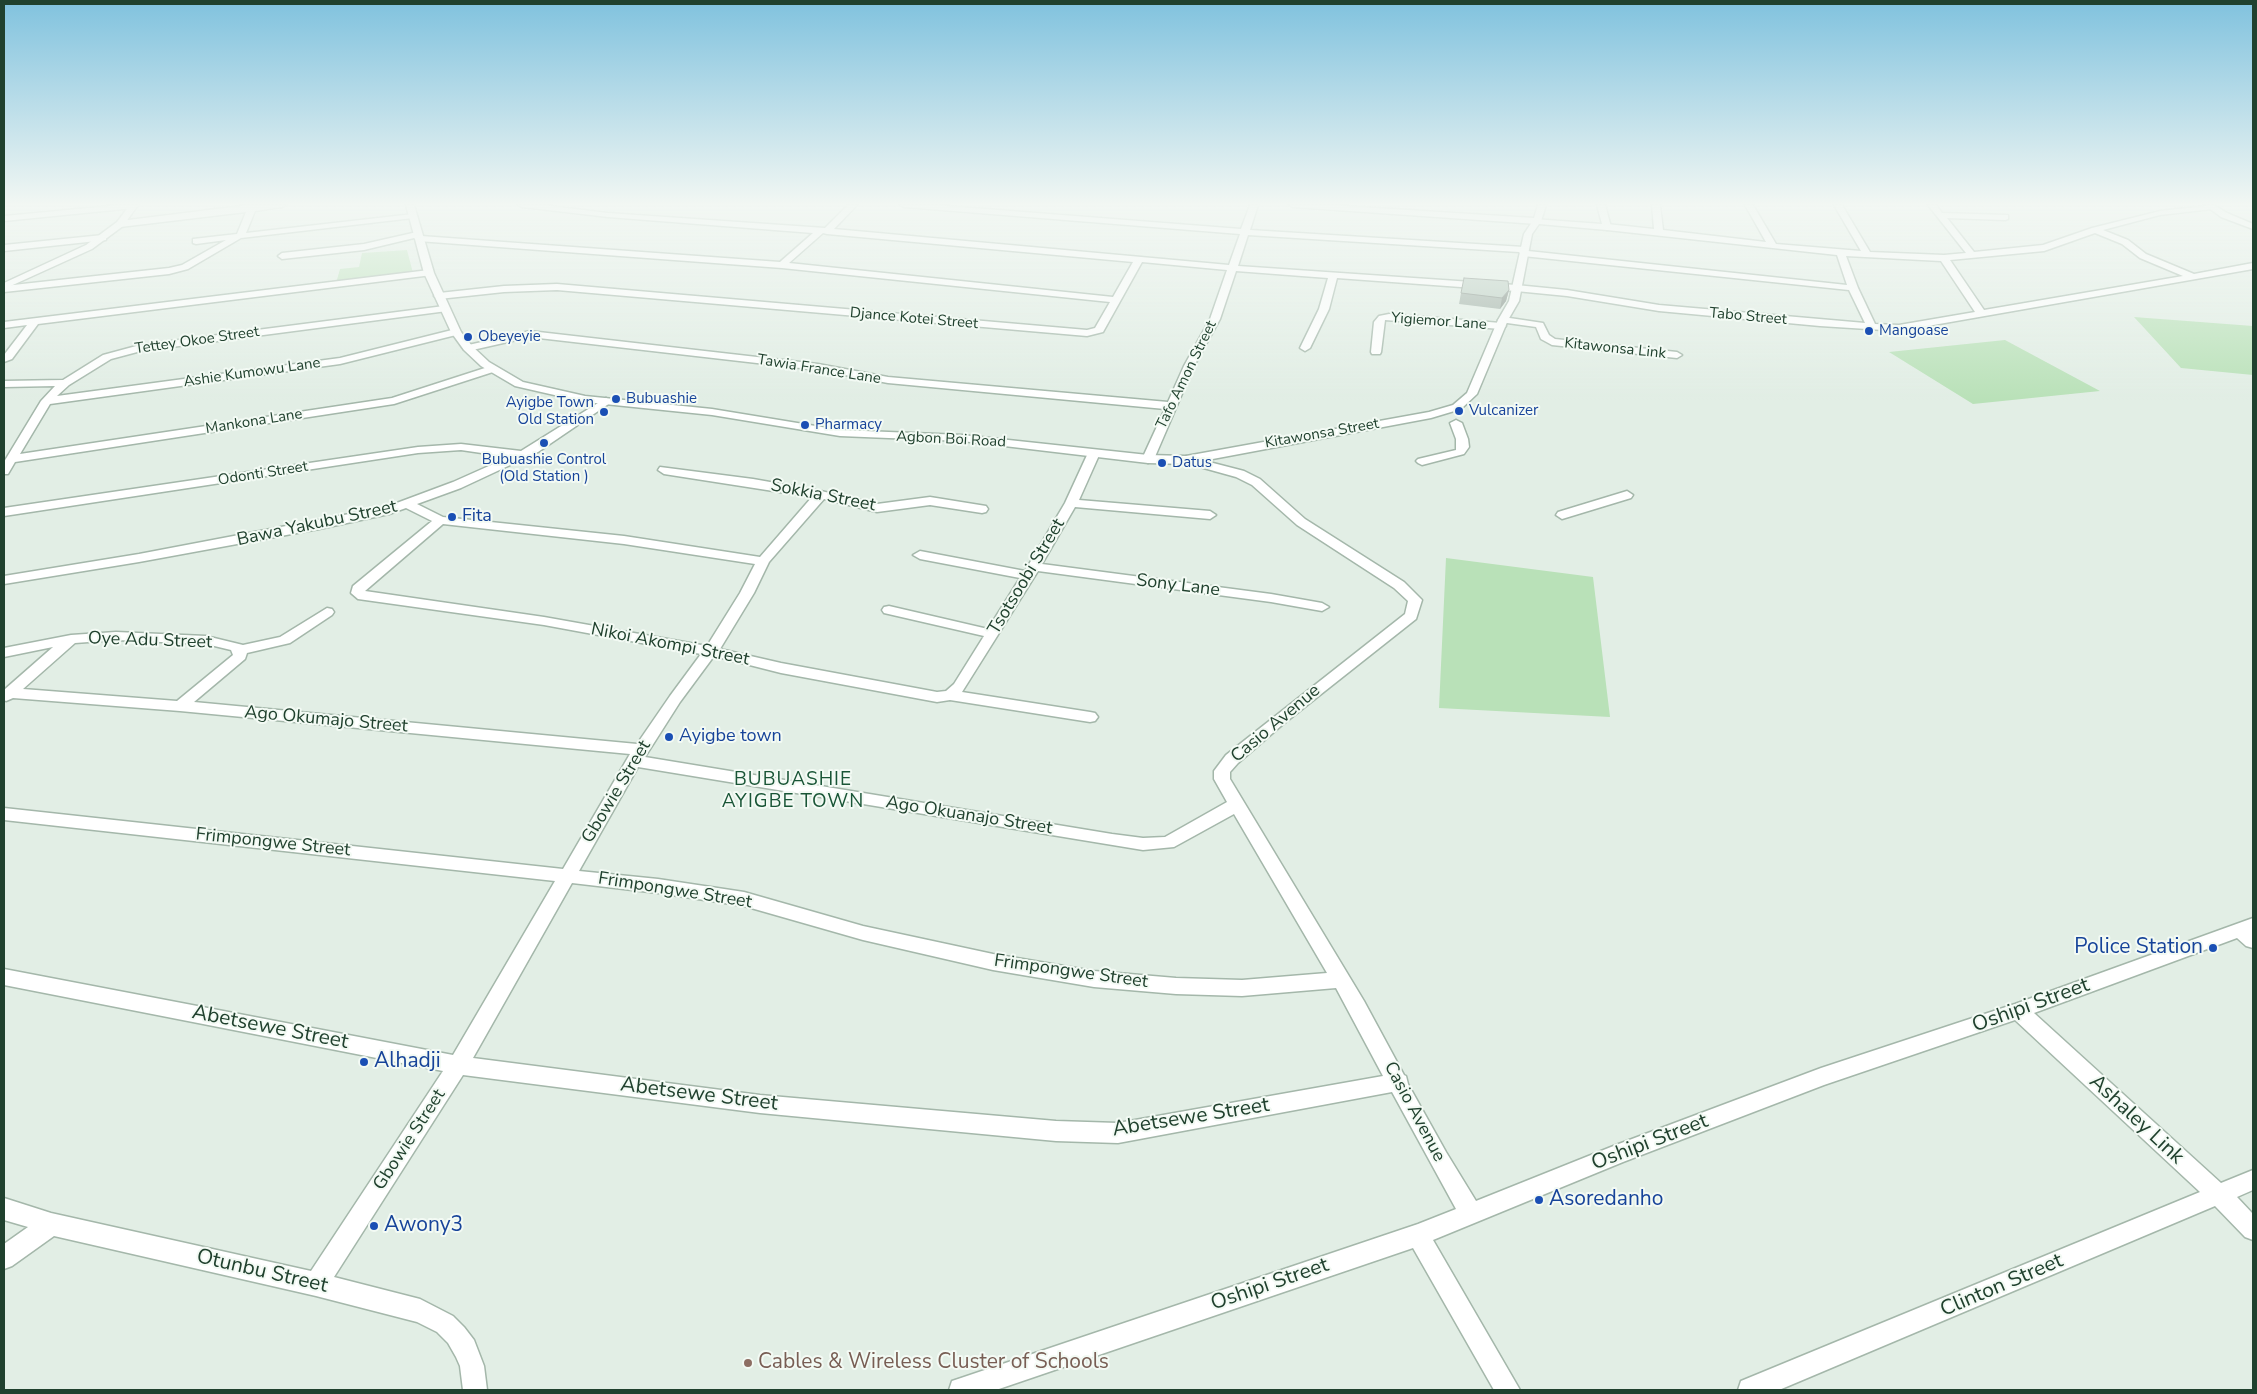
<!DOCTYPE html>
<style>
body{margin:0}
#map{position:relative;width:2257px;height:1394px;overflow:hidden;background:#e2eee5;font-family:"Nunito Sans",sans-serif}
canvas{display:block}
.frame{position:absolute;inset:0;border:5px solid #20412e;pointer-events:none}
</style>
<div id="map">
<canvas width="2257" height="1394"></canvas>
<div class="frame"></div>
</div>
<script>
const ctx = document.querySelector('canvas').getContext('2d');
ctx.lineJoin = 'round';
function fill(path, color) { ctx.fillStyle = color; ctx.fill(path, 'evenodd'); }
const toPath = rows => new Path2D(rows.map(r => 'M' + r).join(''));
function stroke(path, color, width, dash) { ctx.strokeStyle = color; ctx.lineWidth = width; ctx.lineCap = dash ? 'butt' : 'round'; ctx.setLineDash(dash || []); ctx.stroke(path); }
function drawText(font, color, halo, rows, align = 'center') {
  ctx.font = font + ' "Nunito Sans",sans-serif'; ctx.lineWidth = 4; ctx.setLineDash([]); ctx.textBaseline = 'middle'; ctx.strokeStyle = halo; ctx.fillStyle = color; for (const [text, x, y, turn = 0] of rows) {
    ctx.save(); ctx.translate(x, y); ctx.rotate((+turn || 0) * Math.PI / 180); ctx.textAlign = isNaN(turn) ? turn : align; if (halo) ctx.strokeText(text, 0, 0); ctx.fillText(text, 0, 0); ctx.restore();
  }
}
fill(toPath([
 [407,250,413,273,336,283,340,269,359,267,362,253],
 [2134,317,2253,326,2253,375,2181,368],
 [2005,340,2100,391,1973,404,1889,352],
 [1446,558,1593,577,1610,717,1439,708]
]), '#b9e1b8');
const minor = toPath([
 [120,205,138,206,134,208,4,221,4,216,120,205],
 [249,205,286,205,282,207,255,211,246,233,413,214,417,216,413,218,241,238,188,269,169,274,4,292,4,286,169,268,182,265,226,240,196,244,193,243,193,239,237,234,246,212,120,227,116,224,120,221,249,205],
 [518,205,542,205,608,213,825,228,848,205,857,205,834,229,1229,265,1240,234,904,207,900,205,934,205,1241,229,1250,205,1258,205,1250,230,1524,247,1528,251,1847,285,1837,255,1607,230,1603,227,1607,224,1654,229,1652,205,1660,205,1663,230,1766,242,1745,205,1753,205,1776,244,1861,251,1834,205,1842,205,1870,252,1944,255,1966,253,1928,205,1936,205,1942,213,2008,215,2008,219,2005,220,1947,218,1974,252,2043,245,2092,228,2160,211,2214,205,2216,207,2212,209,2160,215,2103,230,2128,240,2146,254,2194,274,2253,263,2253,269,1899,331,1820,326,1659,311,1567,296,1516,291,1337,278,1329,309,1310,348,1305,351,1300,348,1319,309,1328,278,1236,271,1220,319,1194,366,1154,459,1148,463,1142,459,1165,409,888,383,818,370,530,337,468,351,463,348,464,346,530,331,818,364,888,377,1168,402,1184,366,1210,319,1227,270,1142,262,1103,332,1087,336,557,290,504,292,439,299,434,296,439,293,504,286,557,284,1087,330,1095,328,1110,302,782,268,418,241,414,238,364,250,282,259,278,256,282,253,364,244,417,232,421,236,780,262,813,233,608,217,522,207,518,205],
 [823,233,827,234,1133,262,1113,297,789,263,823,233],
 [2095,233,2122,244,2140,258,2183,276,1984,310,1950,260,2044,251,2095,233],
 [1248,235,1519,252,1523,256,1849,290,1865,323,1659,305,1567,290,1516,285,1238,266,1248,235],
 [1846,256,1941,261,1975,312,1899,325,1875,324,1858,288,1846,256],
 [1289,205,1329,205,1534,218,1538,205,1546,205,1541,221,1537,224,1293,207,1289,205],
 [103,235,106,236,106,240,4,251,4,245,103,235],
 [429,270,432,271,432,275,38,324,12,359,4,362,4,355,27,325,4,328,4,322,429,270],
 [444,306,449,309,447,311,141,351,111,359,69,385,57,396,340,358,456,329,461,332,460,334,340,364,50,404,20,454,392,398,488,367,496,367,496,371,394,404,15,462,8,474,4,474,4,462,41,401,55,386,4,387,4,381,63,380,103,355,140,345,444,306],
 [1389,314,1501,323,1506,326,1501,329,1385,320,1381,352,1380,354,1372,354,1371,352,1374,322,1379,316,1389,314],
 [1503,317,1543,323,1549,335,1555,339,1677,352,1682,355,1677,358,1552,345,1541,339,1536,327,1500,322,1498,320,1503,317],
 [606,398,611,401,610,403,538,452,461,488,417,504,443,517,624,536,760,557,812,497,664,474,658,470,660,467,753,479,821,491,877,504,930,497,986,506,988,509,986,512,982,513,930,505,877,512,824,499,769,562,754,593,720,649,781,663,937,692,946,691,954,684,984,636,884,613,882,610,884,607,889,606,988,629,1020,578,920,559,913,555,920,551,1025,571,1065,503,1088,453,1094,450,1100,453,1079,500,1210,511,1216,515,1210,519,1075,507,1042,564,1271,594,1322,603,1329,607,1322,611,1271,602,1038,571,962,692,1090,712,1095,713,1098,717,1095,721,1090,722,950,700,937,702,781,673,714,656,680,702,645,757,1112,834,1143,838,1165,837,1227,802,1214,779,1214,771,1226,755,1405,614,1408,601,1394,588,1297,525,1252,485,1236,477,1182,462,1180,460,1182,458,1186,456,1244,471,1260,479,1305,519,1404,582,1422,600,1416,619,1282,725,1238,763,1230,772,1230,779,1364,1001,1404,1075,1406,1076,1408,1084,1446,1152,1476,1201,1616,1145,1821,1068,2015,1004,2253,918,2253,948,2246,946,2237,938,2034,1013,2221,1183,2253,1170,2253,1190,2237,1197,2253,1214,2253,1240,2245,1237,2215,1206,1779,1390,1738,1390,1741,1381,2200,1192,2015,1020,1824,1085,1623,1162,1433,1240,1520,1390,1494,1390,1413,1248,996,1390,949,1390,952,1381,961,1378,1418,1224,1456,1209,1392,1092,1118,1143,1056,1141,760,1113,463,1075,334,1277,420,1299,453,1316,464,1327,474,1340,484,1366,487,1390,463,1390,460,1366,456,1357,448,1343,437,1332,417,1322,316,1296,54,1236,12,1266,4,1269,4,1244,28,1227,4,1220,4,1198,51,1213,311,1271,443,1071,4,985,4,969,453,1055,555,881,4,820,4,808,563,869,630,754,180,711,13,698,6,701,4,700,4,690,53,647,4,657,4,648,71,635,116,632,206,636,243,645,280,637,327,608,332,609,334,612,332,615,290,643,247,653,245,659,194,702,637,744,670,696,701,654,544,625,358,599,351,593,353,586,432,521,406,508,389,514,319,529,139,562,4,584,4,576,139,554,386,507,453,482,509,457,461,450,418,453,4,516,4,508,418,447,461,444,521,451,606,398],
 [443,524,624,544,755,564,740,593,707,646,544,617,365,591,443,524],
 [116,640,206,644,231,650,233,655,177,701,23,689,75,643,116,640],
 [638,767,1143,850,1174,847,1234,814,1327,973,1242,980,1176,978,1094,971,993,954,863,926,744,892,658,879,579,871,638,767],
 [572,883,658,893,744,906,863,940,993,970,1094,987,1176,994,1242,996,1336,988,1383,1076,1118,1123,1056,1121,760,1095,473,1058,572,883],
 [1456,420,1462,423,1468,439,1469,447,1464,454,1422,465,1418,463,1416,461,1418,459,1456,450,1456,439,1450,423,1456,420],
 [1627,491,1633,495,1631,498,1562,519,1556,515,1558,512,1627,491]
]);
const tertiary = toPath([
 [130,205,138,205,123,226,92,249,4,289,4,283,86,245,117,222,130,205],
 [406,205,414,205,434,273,461,332,472,346,489,362,523,382,585,396,712,409,840,430,962,435,1148,455,1186,456,1429,412,1453,405,1467,393,1498,320,1509,301,1524,234,1534,219,1602,224,1597,205,1605,205,1611,227,1607,230,1539,224,1532,234,1519,301,1508,320,1477,394,1461,409,1431,418,1186,464,1148,463,962,441,840,436,712,415,585,402,515,386,481,366,464,350,451,332,424,273,406,205],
 [2205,205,2214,205,2227,213,2253,224,2253,229,2221,217,2205,205]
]);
stroke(minor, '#a4b7aa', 3);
stroke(tertiary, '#a4b7aa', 3);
fill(minor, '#fff');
fill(tertiary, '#fff');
fill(toPath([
 [1509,290,1506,301,1500,309,1459,304,1461,293]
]), '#9fafa5');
fill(toPath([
 [1509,290,1506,301,1500,309,1502,298]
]), '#828f86');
const building = toPath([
 [1464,278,1508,281,1509,290,1502,298,1461,293,1464,278]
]);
fill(building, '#b9ccc0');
stroke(building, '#828f86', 1);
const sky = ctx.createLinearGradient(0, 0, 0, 400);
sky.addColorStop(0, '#80c2de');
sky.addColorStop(0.51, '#f2f7f3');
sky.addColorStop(1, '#f2f7f300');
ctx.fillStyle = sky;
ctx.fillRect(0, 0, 2257, 400);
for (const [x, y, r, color] of [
 [1869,331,5,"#1a4fb4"],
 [468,337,5,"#1a4fb4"],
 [616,399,5,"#1a4fb4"],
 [1459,411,5,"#1a4fb4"],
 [604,412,5,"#1a4fb4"],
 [805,425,5,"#1a4fb4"],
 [544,443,5,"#1a4fb4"],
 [1162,463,5,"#1a4fb4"],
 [452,517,5,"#1a4fb4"],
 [669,737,5,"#1a4fb4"],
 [2213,948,5,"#1a4fb4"],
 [364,1062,5,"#1a4fb4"],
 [1539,1200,5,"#1a4fb4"],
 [374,1226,5,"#1a4fb4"],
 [748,1363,5,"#8d6e63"]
]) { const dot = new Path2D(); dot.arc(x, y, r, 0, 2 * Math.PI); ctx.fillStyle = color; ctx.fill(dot); stroke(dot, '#f3faf4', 2); }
drawText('15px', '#20412e', '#f3faf4', [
 ["Tabo Street",1748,317,5],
 ["Djance Kotei Street",914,319,5],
 ["Yigiemor Lane",1439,322,4],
 ["Tettey Okoe Street",197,341,-8],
 ["Kitawonsa Link",1615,349,6],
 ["Tawia France Lane",819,370,9],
 ["Ashie Kumowu Lane",252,373,-8],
 ["Tafo Amon Street",1187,375,-64],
 ["Mankona Lane",254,422,-9],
 ["Kitawonsa Street",1322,434,-10],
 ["Agbon Boi Road",951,440,3],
 ["Odonti Street",263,474,-9]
]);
drawText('15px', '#164399', '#f3faf4', [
 ["Mangoase",1879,331],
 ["Obeyeyie",478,337],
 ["Bubuashie",626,399],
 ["Ayigbe Town",594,403,"right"],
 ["Old Station",594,420,"right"],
 ["Vulcanizer",1469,411],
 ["Pharmacy",815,425],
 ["Bubuashie Control",544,460,"center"],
 ["(Old Station )",544,477,"center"],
 ["Datus",1172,463]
], 'left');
drawText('18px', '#20412e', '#f3faf4', [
 ["Sokkia Street",823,496,11],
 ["Bawa Yakubu Street",317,524,-12],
 ["Tsotsoobi Street",1027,577,-59],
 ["Sony Lane",1178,586,7],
 ["Oye Adu Street",150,641,2],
 ["Nikoi Akompi Street",670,645,11],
 ["Ago Okumajo Street",326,720,5],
 ["Casio Avenue",1276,724,-40],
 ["Gbowie Street",617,792,-59],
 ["Ago Okuanajo Street",969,816,9],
 ["Frimpongwe Street",273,843,6],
 ["Frimpongwe Street",675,891,9],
 ["Frimpongwe Street",1071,972,8],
 ["Casio Avenue",1414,1112,62],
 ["Gbowie Street",410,1140,-57]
]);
drawText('18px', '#164399', '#f3faf4', [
 ["Fita",462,517],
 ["Ayigbe town",679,737]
], 'left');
ctx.letterSpacing = '1px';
drawText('19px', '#195536', '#f3faf4', [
 ["BUBUASHIE",793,780],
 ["AYIGBE TOWN",793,802]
]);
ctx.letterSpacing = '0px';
drawText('21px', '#164399', '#f3faf4', [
 ["Police Station",2203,948,"right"],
 ["Alhadji",374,1062],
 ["Asoredanho",1549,1200],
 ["Awony3",384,1226]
], 'left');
drawText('21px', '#20412e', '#f3faf4', [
 ["Oshipi Street",2031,1006,-20],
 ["Abetsewe Street",270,1028,11],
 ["Abetsewe Street",699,1095,7],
 ["Abetsewe Street",1191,1118,-9],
 ["Ashaley Link",2136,1120,43],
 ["Oshipi Street",1650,1143,-21],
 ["Otunbu Street",262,1272,13],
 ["Oshipi Street",1270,1285,-19],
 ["Clinton Street",2002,1286,-23]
]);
drawText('21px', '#785e54', '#f3faf4', [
 ["Cables & Wireless Cluster of Schools",758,1363]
], 'left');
</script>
